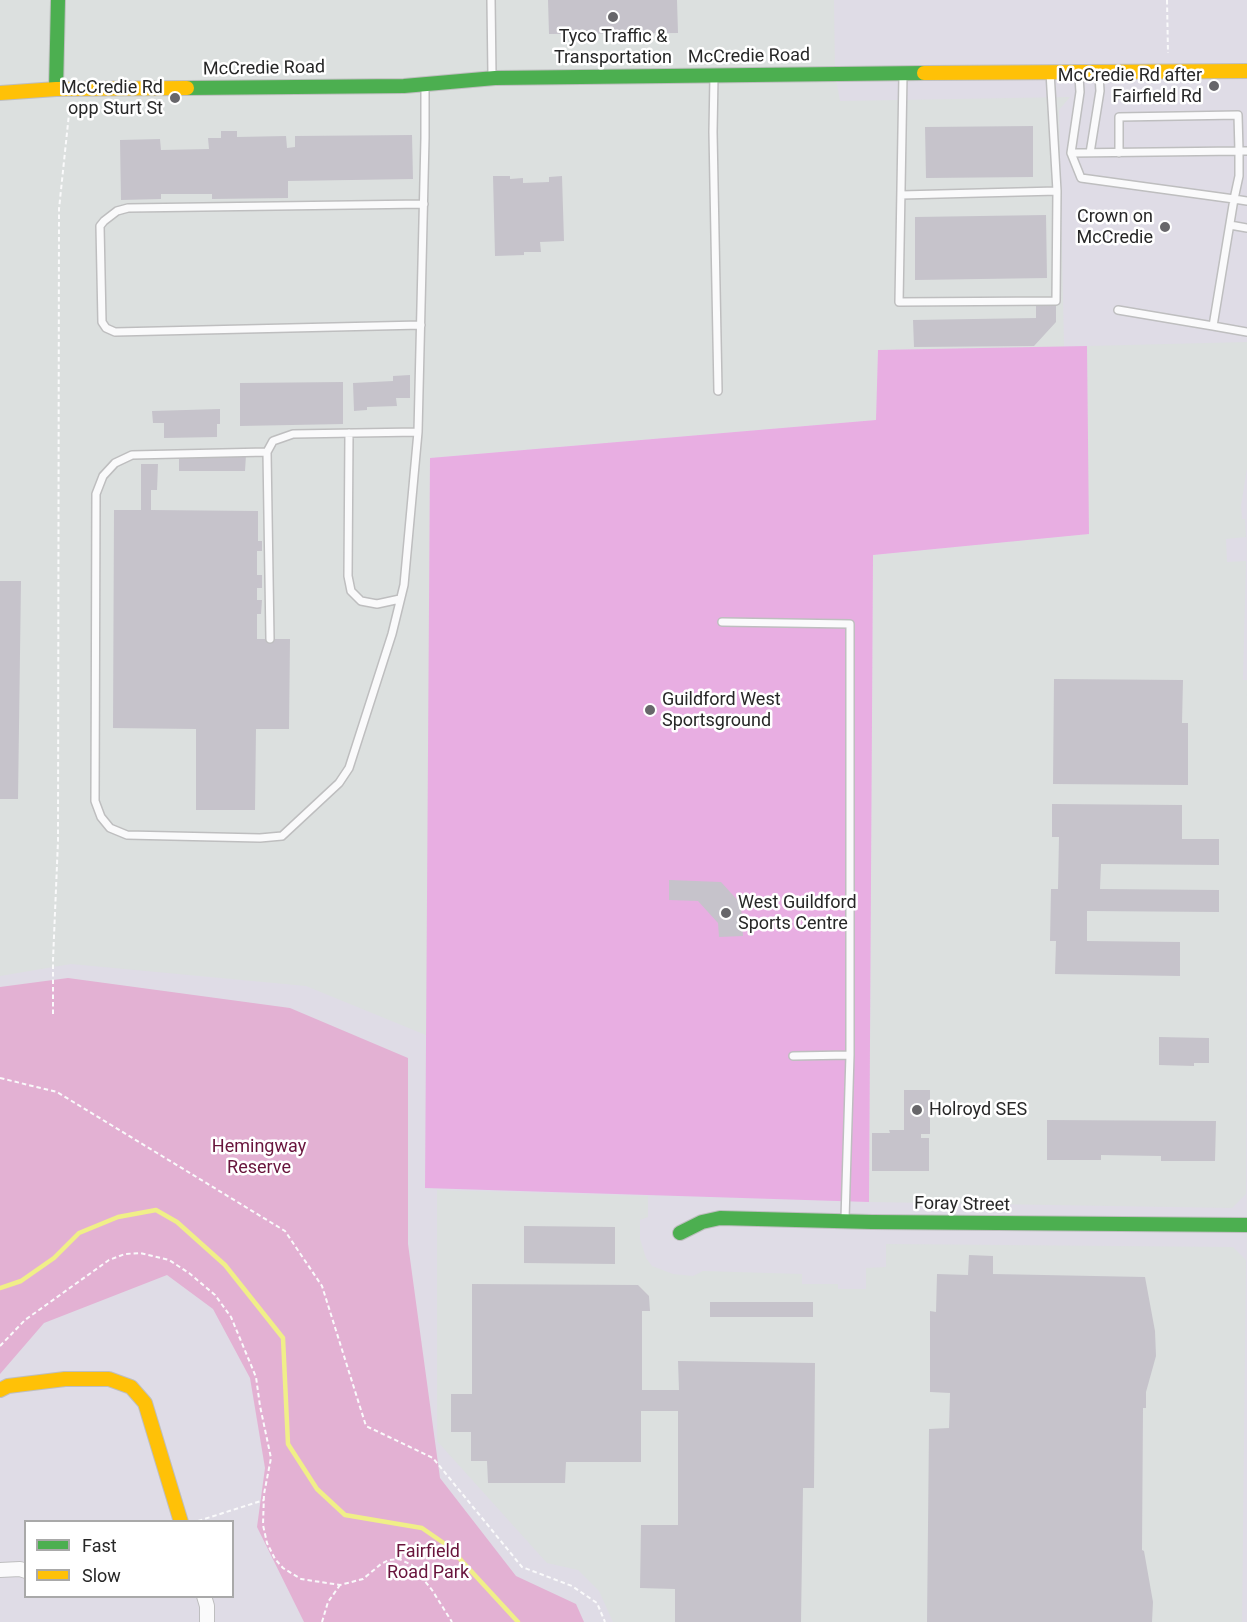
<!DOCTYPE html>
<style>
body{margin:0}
#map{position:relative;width:1247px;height:1622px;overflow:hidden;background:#dfdce6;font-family:Roboto,sans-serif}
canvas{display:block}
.legend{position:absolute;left:24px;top:1520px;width:210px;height:78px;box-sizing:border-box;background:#fff;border:2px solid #a9a9a9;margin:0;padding:8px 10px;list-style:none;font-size:18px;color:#272727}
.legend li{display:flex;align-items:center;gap:12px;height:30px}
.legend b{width:30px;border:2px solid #a9a9a9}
</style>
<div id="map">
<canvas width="1247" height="1622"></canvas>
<ul class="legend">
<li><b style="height:8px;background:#4caf50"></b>Fast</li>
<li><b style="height:8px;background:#ffc107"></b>Slow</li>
</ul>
</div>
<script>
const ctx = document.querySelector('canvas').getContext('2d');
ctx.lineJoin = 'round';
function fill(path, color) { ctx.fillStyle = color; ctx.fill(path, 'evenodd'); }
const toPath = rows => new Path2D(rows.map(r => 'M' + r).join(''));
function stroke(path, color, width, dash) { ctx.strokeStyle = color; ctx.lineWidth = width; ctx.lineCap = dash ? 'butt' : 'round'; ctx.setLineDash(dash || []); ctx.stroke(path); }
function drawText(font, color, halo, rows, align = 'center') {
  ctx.font = font + ' Roboto,sans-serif'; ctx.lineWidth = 5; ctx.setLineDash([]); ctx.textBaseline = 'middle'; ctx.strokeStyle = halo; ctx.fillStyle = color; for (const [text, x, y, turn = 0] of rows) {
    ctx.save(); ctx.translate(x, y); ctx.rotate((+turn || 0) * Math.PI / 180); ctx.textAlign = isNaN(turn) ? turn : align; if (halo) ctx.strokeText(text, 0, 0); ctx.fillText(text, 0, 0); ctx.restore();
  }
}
fill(toPath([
 [0,0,834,0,835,73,840,101,1070,97,1059,110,1064,347,878,350,876,420,430,458,438,1040,306,986,71,964,0,976],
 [1247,342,1247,468,1241,506,1242,519,1245,519,1246,537,1226,539,1227,562,1246,561,1243,680,1247,680,1246,1194,1232,1208,869,1202,873,555,1088,534,1087,346],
 [437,1190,648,1196,648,1217,640,1220,640,1239,646,1258,652,1266,673,1274,693,1276,703,1271,802,1274,802,1284,838,1284,838,1289,866,1289,866,1268,886,1267,886,1244,1233,1247,1246,1260,1242,1622,613,1622,599,1591,578,1570,547,1563,437,1441]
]), '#dce0df');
fill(toPath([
 [68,978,290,1008,408,1058,408,1244,440,1478,516,1576,576,1604,584,1622,304,1622,257,1527,265,1468,250,1378,213,1309,167,1275,44,1323,0,1374,0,987]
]), '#e3b1d3');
fill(toPath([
 [1087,346,1089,534,873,555,869,1202,425,1188,430,458,876,420,878,350]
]), '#e8aee2');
stroke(toPath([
 [0,1288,21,1281,54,1258,79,1233,118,1217,156,1210,177,1222,225,1265,283,1338,288,1444,317,1489,345,1515,422,1528,448,1546,518,1622]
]), '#f0ef88', 4.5);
fill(toPath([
 [548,0,677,0,678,33,549,34],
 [1033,126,1033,177,926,178,925,127],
 [221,131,237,131,237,137,286,136,287,148,295,147,295,136,412,135,413,179,288,181,288,198,212,199,212,194,161,194,161,199,121,200,120,140,160,139,161,150,209,149,208,138,221,138],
 [493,176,510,176,510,179,523,178,523,183,549,182,549,177,562,176,564,241,540,242,541,252,524,252,524,255,495,256],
 [1046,215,1047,278,915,280,915,217],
 [1036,306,1056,306,1056,322,1034,346,914,347,913,320,1036,318],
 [410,375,410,398,396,398,397,406,367,407,367,410,354,411,353,383,393,381,393,376],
 [343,382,343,424,240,426,240,383],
 [220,409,220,424,217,424,217,437,164,438,164,423,153,423,152,411],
 [179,455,246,455,245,471,179,471],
 [141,464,158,464,157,490,151,490,151,510,258,511,258,541,262,541,262,551,257,551,257,575,262,575,262,588,257,588,257,600,262,600,261,614,257,614,257,639,290,639,289,729,256,729,255,810,196,810,196,729,113,728,114,510,141,510],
 [0,581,21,581,18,799,0,799],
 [1054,679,1183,680,1182,723,1188,723,1188,785,1053,784],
 [1052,804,1182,805,1182,839,1219,839,1219,865,1101,864,1100,889,1219,890,1219,912,1087,911,1087,941,1180,942,1180,976,1055,974,1056,941,1050,941,1051,889,1058,889,1059,837,1052,837],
 [669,880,721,882,741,904,743,936,719,937,718,923,698,901,669,900],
 [1159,1037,1209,1038,1209,1063,1194,1063,1194,1066,1159,1065],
 [904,1090,930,1090,930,1134,921,1134,921,1138,929,1138,929,1171,872,1171,872,1133,890,1133,889,1130,904,1130],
 [1047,1120,1216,1121,1215,1161,1161,1161,1161,1156,1101,1155,1101,1160,1047,1160],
 [524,1226,615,1227,615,1264,524,1263],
 [969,1255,993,1256,993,1274,1145,1277,1155,1331,1156,1356,1146,1392,1146,1408,1143,1408,1142,1550,1144,1551,1153,1602,1152,1622,927,1622,929,1429,949,1428,950,1393,930,1392,930,1311,936,1312,937,1274,968,1275],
 [472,1284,638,1285,649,1296,650,1311,642,1311,642,1390,679,1390,678,1361,815,1363,814,1488,803,1488,801,1622,675,1622,675,1589,640,1588,641,1525,678,1525,678,1411,641,1411,641,1462,566,1462,565,1483,488,1483,487,1461,471,1461,471,1432,451,1432,451,1394,472,1394],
 [710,1302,813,1302,813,1317,710,1317]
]), '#c6c3cb');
const lane = toPath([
 [491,0,492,75],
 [903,75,899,302,1056,301,1057,191,1050,72],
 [714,76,713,132,718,391],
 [1079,76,1080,92,1071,153,1081,178,1234,199,1213,326,1118,310],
 [1071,153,1239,151,1239,176,1234,199,1247,201],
 [1090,153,1100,91,1099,75],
 [1119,153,1119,117,1238,115,1239,151,1247,151],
 [901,195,1057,191],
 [1230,225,1247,228],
 [421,325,115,332,106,328,102,322,100,226,104,221,117,211,128,208,424,204],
 [1213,326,1247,332],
 [349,433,348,576,351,591,361,601,377,604,400,599],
 [267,452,132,455,115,463,103,476,96,494,95,801,101,817,110,828,127,835,260,838,282,836,339,783,349,768,392,634,404,585,418,432,425,138,425,87],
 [722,622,850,624,850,1055,845,1219],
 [270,639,267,452,273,441,293,434,418,432],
 [793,1056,850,1055]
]);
const street = toPath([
 [0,1570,20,1569,26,1571],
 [204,1596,207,1606,207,1622]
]);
const fast = toPath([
 [187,88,404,86,495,78,924,73],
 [56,89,58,0],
 [680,1233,702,1222,720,1218,872,1222,1247,1225]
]);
const slow = toPath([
 [924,73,1247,71],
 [0,93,56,89,187,88],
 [0,1390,8,1386,65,1379,109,1379,131,1387,145,1403,181,1522]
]);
stroke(lane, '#bebebf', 10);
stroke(street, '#bebebf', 16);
stroke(fast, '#bebebf', 16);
stroke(slow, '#bebebf', 16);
stroke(toPath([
 [1167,0,1168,53],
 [53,1014,53,960,58,841,59,209,70,104],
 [0,1078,57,1092,285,1231,322,1286,366,1426,433,1458,522,1567,572,1586,597,1603,605,1622],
 [0,1346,25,1320,109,1260,125,1254,140,1253,169,1260,189,1273,215,1295,231,1317,256,1377,260,1406,271,1458,264,1494,263,1525,267,1543,275,1559,283,1568,301,1579,340,1585,363,1579,381,1564,389,1560,399,1559,412,1565,432,1590,452,1622],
 [198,1521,264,1500],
 [322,1622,328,1602,340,1585]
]), '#fafafb', 2, [4.5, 3]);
stroke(lane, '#fafafb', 7);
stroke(street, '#fafafb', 14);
stroke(fast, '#4caf50', 14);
stroke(slow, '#ffc107', 14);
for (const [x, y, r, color] of [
 [613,17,6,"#67666a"],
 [1214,86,6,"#67666a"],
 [175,98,6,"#67666a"],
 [1165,227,6,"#67666a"],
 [650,710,6,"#67666a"],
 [726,913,6,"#67666a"],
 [917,1110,6,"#67666a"]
]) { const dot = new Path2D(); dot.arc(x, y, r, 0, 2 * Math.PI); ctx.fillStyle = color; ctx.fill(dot); stroke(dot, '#fff', 2); }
drawText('18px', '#272727', '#fff', [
 ["Tyco Traffic &",613,37,"center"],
 ["Transportation",613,58,"center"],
 ["McCredie Rd after",1202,76],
 ["Fairfield Rd",1202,97],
 ["McCredie Rd",163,88],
 ["opp Sturt St",163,109],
 ["Crown on",1153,217],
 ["McCredie",1153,238],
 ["Guildford West",662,700,"left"],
 ["Sportsground",662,721,"left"],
 ["West Guildford",738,903,"left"],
 ["Sports Centre",738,924,"left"],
 ["Holroyd SES",929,1110,"left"]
], 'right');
drawText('18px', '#272727', '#fff', [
 ["McCredie Road",749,57,-1],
 ["McCredie Road",264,69,-1],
 ["Foray Street",962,1205,1]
]);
drawText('18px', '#68143c', '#fff', [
 ["Hemingway",259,1147],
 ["Reserve",259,1168],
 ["Fairfield",428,1552],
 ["Road Park",428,1573]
]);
</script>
